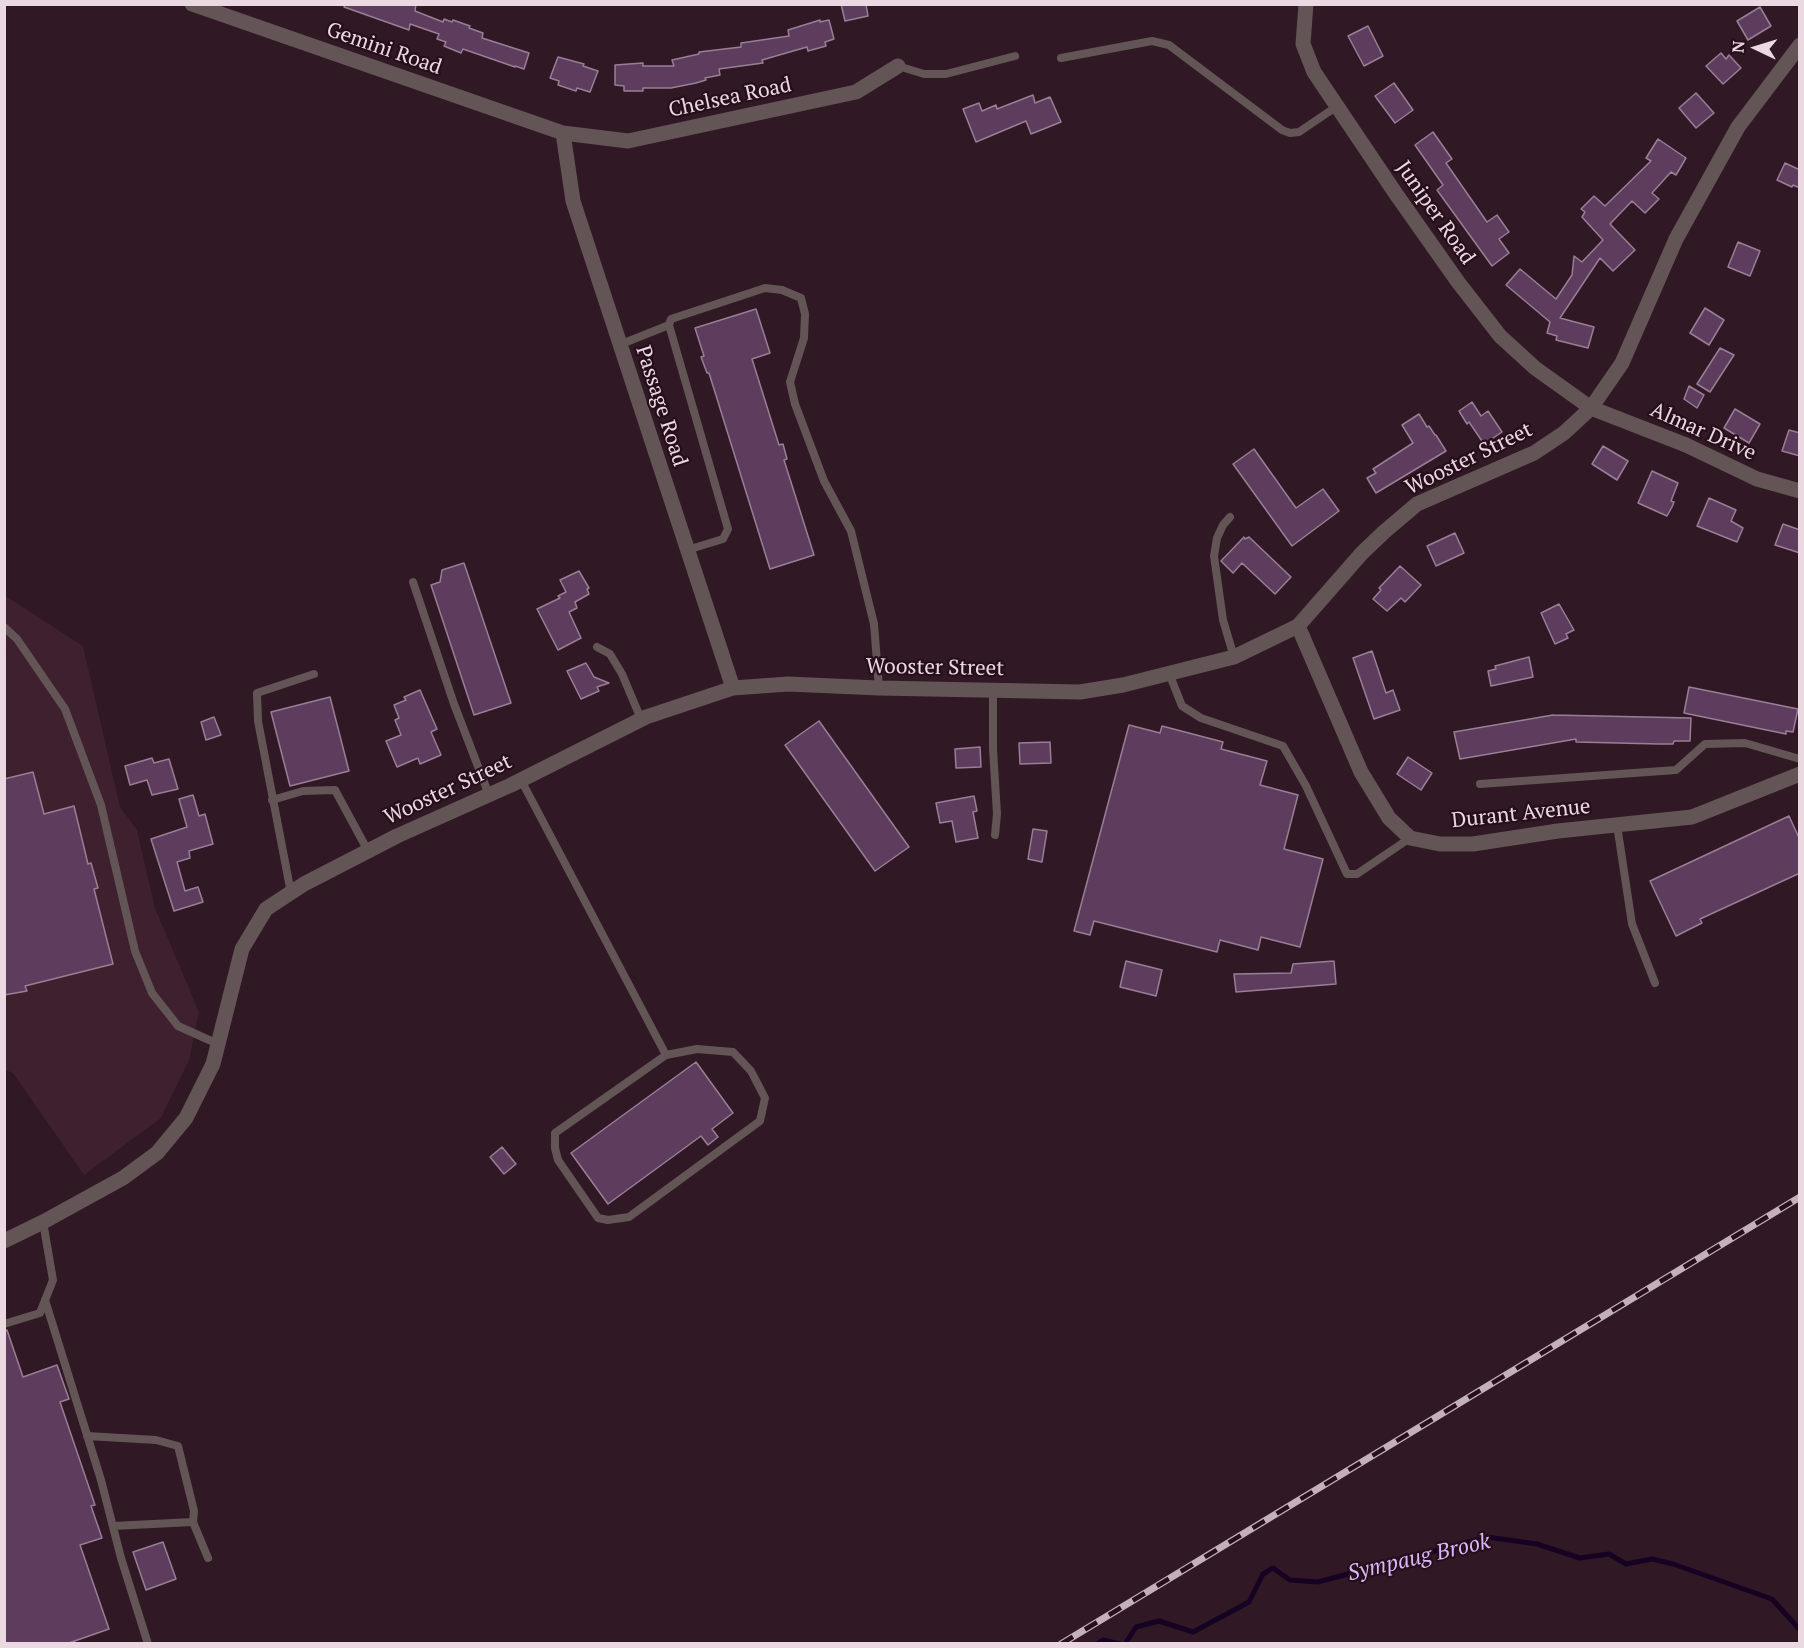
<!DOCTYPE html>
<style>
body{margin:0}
#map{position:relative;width:1804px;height:1648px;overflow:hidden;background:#301824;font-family:"PT Serif",serif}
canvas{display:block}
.frame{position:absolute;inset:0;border:6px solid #ebd9e1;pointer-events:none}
.north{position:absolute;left:1726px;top:18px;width:60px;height:60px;-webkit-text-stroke:4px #260f1b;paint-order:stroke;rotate:274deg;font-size:16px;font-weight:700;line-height:24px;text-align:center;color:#ebd9e1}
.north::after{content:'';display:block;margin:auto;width:21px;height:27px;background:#ebd9e1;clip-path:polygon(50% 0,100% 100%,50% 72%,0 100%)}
</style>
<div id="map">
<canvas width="1804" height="1648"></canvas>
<div class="frame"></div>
<div class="north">N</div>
</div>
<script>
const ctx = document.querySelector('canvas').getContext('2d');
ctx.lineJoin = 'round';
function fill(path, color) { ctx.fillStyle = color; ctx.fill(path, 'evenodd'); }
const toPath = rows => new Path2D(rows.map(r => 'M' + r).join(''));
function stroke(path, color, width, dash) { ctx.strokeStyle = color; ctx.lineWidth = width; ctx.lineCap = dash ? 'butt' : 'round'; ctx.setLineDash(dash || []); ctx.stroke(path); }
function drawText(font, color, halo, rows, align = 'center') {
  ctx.font = font + ' "PT Serif",serif'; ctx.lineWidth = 4.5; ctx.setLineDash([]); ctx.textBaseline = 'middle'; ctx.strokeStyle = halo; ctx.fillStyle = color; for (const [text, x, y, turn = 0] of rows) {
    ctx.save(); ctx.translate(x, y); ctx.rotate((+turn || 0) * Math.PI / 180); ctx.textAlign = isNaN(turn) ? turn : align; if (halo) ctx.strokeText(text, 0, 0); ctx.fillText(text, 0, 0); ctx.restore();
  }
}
fill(toPath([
 [4,595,83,646,120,807,137,830,155,908,199,1012,189,1060,161,1118,84,1175,13,1073,5,1070,4,656,7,654,4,651]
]), '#3e202f');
stroke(toPath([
 [1097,1644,1103,1640,1120,1644],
 [1125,1644,1136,1627,1159,1621,1193,1632,1249,1602,1263,1574,1273,1568,1290,1580,1318,1582,1487,1537,1537,1544,1580,1558,1609,1554,1626,1564,1652,1559,1673,1564,1772,1599,1800,1630]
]), '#160324', 5);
const building = toPath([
 [345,4,416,4,415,11,443,22,444,19,452,22,453,20,470,26,469,28,483,33,482,38,529,53,524,69,515,66,515,67,463,49,461,53,444,46,446,42,437,39,439,34,410,24,409,30,344,7,345,4],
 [841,4,866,4,868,16,845,21,841,4],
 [1760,7,1771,26,1748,40,1737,21,1760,7],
 [820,20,820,22,829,20,834,39,825,42,826,46,808,51,807,47,762,60,763,63,719,69,720,75,705,78,706,80,696,83,671,88,643,88,643,91,624,91,624,86,615,85,615,65,643,63,643,66,674,66,672,60,699,54,699,52,741,47,741,43,789,36,788,30,820,20],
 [1368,26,1383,56,1364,66,1348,36,1368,26],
 [1721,53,1726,59,1729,55,1741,68,1723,84,1706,66,1721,53],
 [558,57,584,64,583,66,598,71,590,92,577,88,576,91,558,85,559,81,550,78,558,57],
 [1394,83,1413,110,1395,123,1375,96,1394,83],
 [1696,93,1714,113,1696,128,1679,108,1696,93],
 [1033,95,1035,103,1050,97,1061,122,1031,134,1026,121,976,142,963,109,979,103,982,111,996,105,997,109,1033,95],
 [1433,132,1452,159,1446,163,1487,222,1497,215,1509,232,1499,239,1509,253,1492,266,1437,190,1443,185,1415,145,1433,132],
 [1658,139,1686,158,1676,175,1671,172,1652,193,1659,199,1645,213,1632,201,1610,224,1635,250,1613,271,1600,258,1560,318,1594,327,1588,348,1556,340,1557,336,1547,333,1550,322,1506,285,1520,269,1556,299,1572,275,1574,256,1582,262,1603,240,1582,217,1585,212,1581,209,1594,196,1605,206,1651,161,1646,158,1658,139],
 [1785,163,1800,170,1800,188,1793,185,1792,187,1777,180,1785,163],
 [1738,242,1760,251,1750,276,1728,267,1738,242],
 [1705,308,1724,320,1709,345,1690,333,1705,308],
 [756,309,770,353,752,359,779,445,783,444,787,459,784,460,814,555,770,569,709,373,707,373,701,357,704,356,695,328,756,309],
 [1720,348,1734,355,1710,392,1697,384,1720,348],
 [1689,386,1704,395,1697,408,1684,399,1689,386],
 [1472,402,1481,416,1488,411,1502,432,1484,444,1469,422,1467,424,1459,411,1472,402],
 [1735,409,1760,424,1749,443,1724,428,1735,409],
 [1419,414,1427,427,1429,426,1435,435,1436,435,1446,451,1376,493,1367,478,1376,473,1373,469,1413,443,1402,425,1419,414],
 [1789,430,1800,433,1800,456,1782,451,1789,430],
 [1603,446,1628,461,1617,480,1592,464,1603,446],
 [1254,449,1296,508,1323,489,1339,511,1292,546,1233,464,1254,449],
 [1652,471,1678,483,1671,501,1674,502,1672,507,1667,516,1638,503,1652,471],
 [1709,498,1736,510,1731,521,1743,528,1737,542,1697,526,1709,498],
 [1783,524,1800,530,1800,553,1775,545,1783,524],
 [1455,533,1464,553,1436,566,1427,546,1455,533],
 [1244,537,1245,539,1249,537,1291,577,1275,594,1242,563,1233,573,1221,561,1244,537],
 [464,563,511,703,474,715,431,585,440,582,442,570,464,563],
 [1400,566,1421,585,1405,602,1401,598,1387,611,1373,599,1381,590,1379,588,1400,566],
 [579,571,589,588,587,589,589,594,575,602,577,608,569,612,581,638,558,650,537,609,560,598,558,596,566,592,560,580,579,571],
 [1559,604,1574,630,1566,634,1568,638,1555,644,1541,613,1559,604],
 [1372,651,1386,693,1393,690,1400,710,1374,719,1353,658,1372,651],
 [1529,657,1533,677,1491,686,1488,671,1496,669,1495,666,1529,657],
 [586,663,594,677,609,683,597,687,599,691,581,699,567,671,586,663],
 [1689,687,1798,709,1793,732,1786,731,1786,734,1684,713,1689,687],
 [420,690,437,729,431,732,441,755,420,764,418,758,397,767,386,741,401,735,395,720,399,718,394,705,406,700,404,697,420,690],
 [330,697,349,771,290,786,271,712,330,697],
 [1553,715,1691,718,1690,741,1674,741,1673,744,1659,744,1576,742,1576,739,1460,759,1454,732,1553,715],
 [214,717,221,735,206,740,201,722,214,717],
 [819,721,909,847,875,871,785,745,819,721],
 [1129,725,1160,733,1162,726,1223,742,1221,749,1267,761,1260,785,1298,795,1284,849,1323,859,1300,947,1261,937,1258,950,1220,940,1217,952,1094,921,1090,935,1074,931,1129,725],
 [1050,742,1051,763,1020,764,1019,743,1050,742],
 [980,747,981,767,956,768,955,749,980,747],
 [1408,757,1432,773,1421,790,1397,774,1408,757],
 [152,758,154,763,169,759,178,789,152,795,147,780,130,785,125,766,152,758],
 [33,772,44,814,74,806,88,864,91,863,98,888,94,889,113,964,25,986,27,991,4,995,4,779,33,772],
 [193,795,199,816,205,814,213,844,189,851,190,858,177,862,185,891,198,887,203,902,174,911,151,839,187,827,179,799,193,795],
 [974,796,977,811,973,812,978,838,956,842,952,821,940,823,936,803,974,796],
 [1789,816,1800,840,1800,873,1700,919,1702,923,1676,936,1650,881,1789,816],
 [1033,829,1047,831,1042,862,1028,859,1033,829],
 [1126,961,1162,970,1156,996,1120,987,1126,961],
 [1334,961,1336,984,1236,992,1234,974,1291,973,1293,964,1334,961],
 [696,1062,733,1113,712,1129,718,1137,708,1145,701,1136,608,1204,571,1153,696,1062],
 [502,1147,516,1164,504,1174,490,1157,502,1147],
 [7,1330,23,1377,57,1365,69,1399,60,1402,95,1505,91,1506,102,1538,80,1545,109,1629,66,1644,4,1644,4,1331,7,1330],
 [163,1542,176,1579,146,1590,133,1552,163,1542]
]);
fill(building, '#5e3c5d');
stroke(building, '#987f96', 1.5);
stroke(toPath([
 [1061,58,1152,41,1169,45,1282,130,1290,133,1299,132,1336,107],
 [898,66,924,74,946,74,1015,56],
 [619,345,669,325],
 [1230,517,1223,525,1217,538,1214,556,1223,620,1234,657],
 [687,550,723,539,728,529,669,325,671,319,765,288,782,290,801,298,805,314,804,338,790,382,795,404,824,481,851,531,874,624,879,688],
 [413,582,454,704,489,795],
 [4,627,17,639,65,709,101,805,135,951,152,993,178,1026,218,1044],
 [597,647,610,654,622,674,641,719],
 [1169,673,1182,706,1201,718,1283,746,1306,786,1347,874,1357,874,1410,838],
 [993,691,993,749,997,814,995,835],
 [521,780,666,1055,697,1049,733,1052,751,1071,765,1098,760,1121,629,1217,608,1220,598,1218,558,1160,555,1148,555,1133,666,1055],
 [1480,784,1676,770,1705,744,1745,743,1800,759],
 [272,800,303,791,335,790,368,851],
 [1617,825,1632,924,1655,983],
 [291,893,258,721,257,693,314,674],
 [45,1300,101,1480,121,1558,148,1644],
 [4,1324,40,1313,53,1280,43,1222],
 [87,1436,156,1440,178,1446,194,1511,193,1522,113,1526],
 [193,1522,208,1558]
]), '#635456', 8);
stroke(toPath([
 [192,4,563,133,628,141,856,92,898,66],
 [1306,4,1303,44,1314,72,1396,194,1458,282,1500,336,1535,368,1591,408,1686,445,1757,479,1800,491],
 [563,133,573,201,733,688],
 [1298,626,1361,772,1389,818,1410,838,1440,844,1473,844,1558,831,1692,817,1800,774],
 [4,1241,43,1222,123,1178,157,1153,186,1118,213,1064,242,949,266,909,304,884,397,836,511,785,646,717,733,688,788,684,879,688,1080,692,1123,685,1234,657,1298,626,1362,553,1384,532,1417,504,1534,453,1564,433,1591,408,1622,363,1676,239,1738,127,1800,45]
]), '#635456', 15);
const rail = toPath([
 [1061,1644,1800,1197]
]);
stroke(rail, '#c3b0b9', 7);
stroke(rail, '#260f1b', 4.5, [14]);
drawText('21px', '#ebd9e1', '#260f1b', [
 ["Gemini Road",384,49,19],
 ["Chelsea Road",730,98,-12],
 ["Juniper Road",1435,213,55],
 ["Passage Road",661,406,72],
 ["Almar Drive",1703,432,24],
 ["Wooster Street",1469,459,-26],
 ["Wooster Street",935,668,1],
 ["Wooster Street",448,790,-25],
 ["Durant Avenue",1521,814,-6]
]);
drawText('italic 22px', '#dab7fa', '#260f1b', [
 ["Sympaug Brook",1419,1558,-13]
]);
</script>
